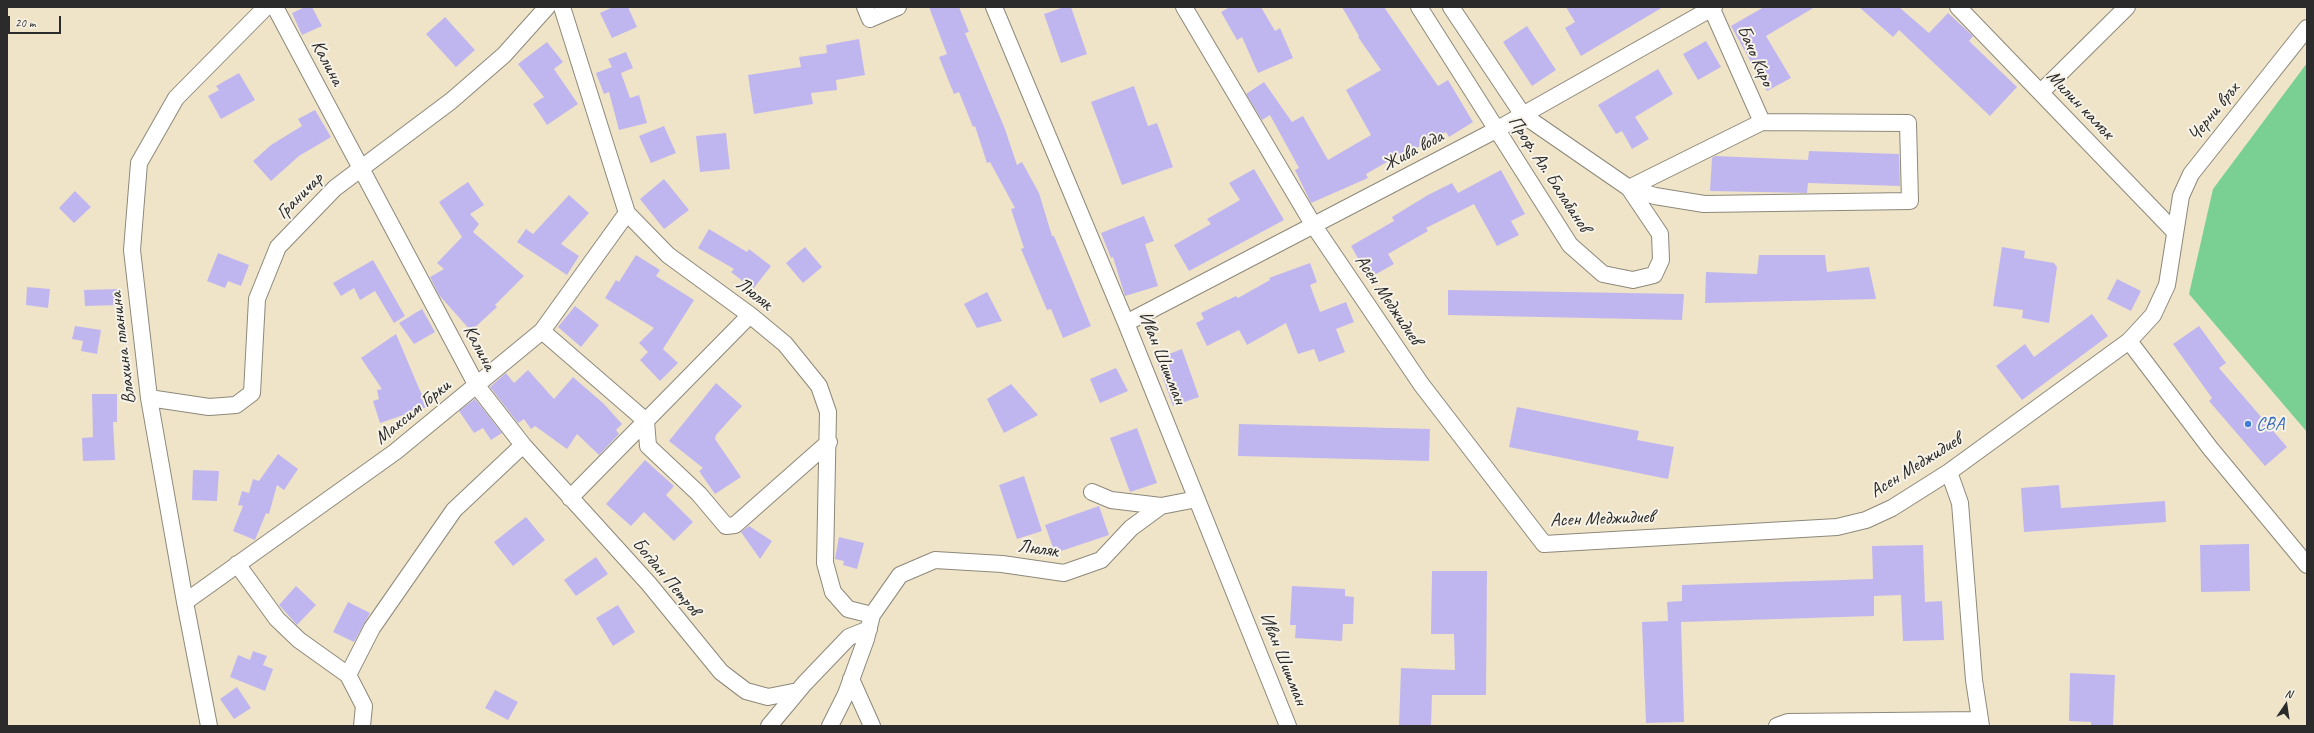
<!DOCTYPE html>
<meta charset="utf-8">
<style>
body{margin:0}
#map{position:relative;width:2314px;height:733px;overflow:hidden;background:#efe4c8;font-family:Caveat,sans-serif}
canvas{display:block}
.frame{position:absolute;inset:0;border:8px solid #2b2b2b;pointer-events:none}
.north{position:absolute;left:2266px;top:685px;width:40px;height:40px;-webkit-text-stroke:3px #f7f3e8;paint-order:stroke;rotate:13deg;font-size:11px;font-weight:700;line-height:16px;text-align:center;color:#2b2b2b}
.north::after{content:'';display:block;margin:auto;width:14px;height:18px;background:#2b2b2b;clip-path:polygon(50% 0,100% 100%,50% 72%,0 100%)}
.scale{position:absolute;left:8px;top:16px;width:53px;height:18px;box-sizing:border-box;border:2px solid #2b2b2b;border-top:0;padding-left:5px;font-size:12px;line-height:14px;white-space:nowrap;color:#2b2b2b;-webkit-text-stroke:3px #f7f3e8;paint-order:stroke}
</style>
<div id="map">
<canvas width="2314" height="733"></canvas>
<div class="frame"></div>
<div class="north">N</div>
<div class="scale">20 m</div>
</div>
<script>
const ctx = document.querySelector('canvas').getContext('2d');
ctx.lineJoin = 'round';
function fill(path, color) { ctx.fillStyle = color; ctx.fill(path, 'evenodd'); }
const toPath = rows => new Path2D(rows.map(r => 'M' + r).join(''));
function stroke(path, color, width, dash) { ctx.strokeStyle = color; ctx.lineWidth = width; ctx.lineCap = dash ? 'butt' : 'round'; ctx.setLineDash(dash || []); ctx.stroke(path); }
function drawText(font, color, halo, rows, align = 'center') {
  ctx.font = font + ' Caveat,sans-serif'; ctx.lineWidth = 4; ctx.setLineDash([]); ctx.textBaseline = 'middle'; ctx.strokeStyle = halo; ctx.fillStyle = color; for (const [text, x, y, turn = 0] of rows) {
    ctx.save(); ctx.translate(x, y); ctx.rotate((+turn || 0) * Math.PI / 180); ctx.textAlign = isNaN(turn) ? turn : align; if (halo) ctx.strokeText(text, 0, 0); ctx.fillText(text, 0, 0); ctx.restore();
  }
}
fill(toPath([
 [2307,63,2307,432,2189,294,2213,189]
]), '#7ad093');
fill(toPath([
 [305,7,312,7,322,26,302,35,292,13],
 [613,7,628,7,637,27,612,38,600,13],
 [929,7,959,7,969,32,965,33,1005,129,1017,165,1022,162,1039,193,1052,236,1054,236,1091,326,1063,338,1051,309,1047,310,1021,249,1024,248,1011,209,1015,208,990,162,987,163,975,126,973,127,959,92,954,94,939,57,947,54],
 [1064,7,1071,7,1087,54,1061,63,1044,14],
 [1230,7,1261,7,1275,31,1280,28,1293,58,1258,73,1242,37,1237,40,1221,12],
 [1342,7,1384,7,1438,86,1448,80,1473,122,1449,137,1446,132,1402,156,1401,154,1366,174,1368,178,1311,203,1295,170,1299,168,1270,115,1262,120,1246,94,1264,82,1292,122,1303,116,1328,160,1371,135,1346,90,1381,70,1358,37,1359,36],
 [1566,7,1663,7,1581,56,1565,28,1575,22],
 [1764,7,1815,7,1766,36,1791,78,1767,91,1731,26],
 [1859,7,1899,7,1929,33,1948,13,1973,36,1969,41,2017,87,1990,116,1899,30,1893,37],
 [445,17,475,50,456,67,426,34],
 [1527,26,1556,70,1532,86,1503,42],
 [859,39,865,75,836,80,837,90,811,93,813,104,754,114,748,75,801,67,799,57,827,53,826,45],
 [1706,41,1721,67,1698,80,1683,54],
 [547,42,563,62,554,69,578,104,547,125,533,104,544,97,518,64],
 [626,52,633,68,621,73,630,98,639,95,647,123,619,130,609,92,604,94,596,73,612,67,608,59],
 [1658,69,1673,94,1635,117,1649,139,1632,149,1622,131,1616,134,1598,105],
 [239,73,255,100,221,119,208,96,219,90,216,86],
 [1134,86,1148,126,1157,123,1173,167,1122,185,1091,102],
 [315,110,331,137,299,156,271,181,253,161,271,145,302,126,298,119],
 [664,126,676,153,651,163,639,136],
 [726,133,730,169,700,172,696,136],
 [1809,151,1899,154,1900,186,1808,183,1807,193,1710,191,1712,158,1715,156,1808,160],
 [1254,169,1284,220,1189,271,1174,245,1211,224,1207,219,1240,200,1229,183],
 [1501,170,1525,214,1511,221,1519,235,1497,246,1474,204,1426,228,1428,231,1388,254,1394,264,1369,278,1351,246,1394,221,1392,217,1428,195,1452,183,1458,193],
 [664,179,689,210,664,229,640,199],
 [468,182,484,205,470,214,479,224,473,232,524,276,495,305,497,307,471,331,439,295,430,277,444,269,437,263,462,237,439,202],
 [75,191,91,207,74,223,59,208],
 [569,195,589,213,561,244,579,256,567,275,517,242,526,229,533,234],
 [1144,216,1154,241,1145,244,1158,286,1125,296,1113,257,1111,258,1101,233],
 [709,229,747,252,749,249,771,266,753,289,731,272,734,269,698,248],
 [805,247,822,267,803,283,786,263],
 [2002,247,2025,251,2024,258,2054,263,2057,267,2049,323,2022,318,2023,310,1993,306],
 [218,253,249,265,241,286,228,281,225,288,207,281],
 [636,255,660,270,656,276,694,300,663,349,678,363,660,381,640,360,648,352,639,343,654,328,605,298,616,280,619,282],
 [1759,255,1825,255,1827,272,1869,267,1876,299,1705,303,1706,272,1757,274],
 [373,260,405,316,394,323,375,291,360,300,354,288,341,296,333,283],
 [1310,263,1317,282,1310,285,1320,312,1346,302,1354,322,1336,329,1345,352,1319,362,1314,349,1298,354,1286,323,1247,345,1239,330,1207,346,1196,323,1204,319,1201,313,1236,296,1238,298,1270,280,1269,278],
 [2117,279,2141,291,2131,311,2107,299],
 [27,287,50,289,48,308,26,305],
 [117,289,118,305,85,306,84,290],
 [1448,290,1684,294,1682,320,1448,315],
 [987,292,1002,321,977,328,964,304],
 [575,306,599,325,581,347,558,327],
 [422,309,435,332,414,344,399,323],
 [2092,314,2108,336,2022,400,1996,366,2025,344,2034,357],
 [75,326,101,330,97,354,81,351,83,341,72,339],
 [2199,326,2226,363,2219,368,2287,447,2265,466,2209,401,2212,398,2173,344],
 [396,334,427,407,380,423,373,401,379,399,377,390,382,389,361,358],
 [1182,349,1199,397,1173,406,1156,359],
 [1116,368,1128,391,1100,403,1090,379],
 [528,370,554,399,573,377,604,404,622,424,616,430,619,434,599,455,577,434,567,449,535,426,531,429,524,419,518,423,490,387,506,373,514,383],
 [716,383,742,406,716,435,715,439,741,477,715,494,699,471,703,468,669,441],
 [1011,384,1038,415,1004,433,987,399],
 [92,394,117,394,117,422,113,422,115,460,83,461,82,438,93,437],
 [475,399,502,433,491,440,483,428,474,433,459,411],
 [1517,407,1639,431,1637,440,1674,447,1668,479,1509,447],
 [1239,424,1430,429,1429,461,1238,456],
 [1137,428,1157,483,1130,492,1110,438],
 [278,454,298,469,284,490,277,485,269,514,266,513,255,540,233,531,243,506,238,505,242,491,249,493,253,479,259,481],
 [645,460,674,486,666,495,693,522,674,541,644,512,631,526,606,504],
 [193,470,219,471,217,501,192,500],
 [1024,476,1042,531,1017,539,999,485],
 [2059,485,2061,508,2165,501,2166,522,2024,532,2021,488],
 [1099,506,1109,535,1055,553,1045,525],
 [526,517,545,540,513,566,494,542],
 [749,526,772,541,760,559,741,532],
 [839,537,864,543,857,569,843,565,844,561,835,559],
 [2249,544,2250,591,2201,592,2200,545],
 [1923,545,1925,602,1942,601,1944,640,1903,641,1901,595,1874,596,1874,616,1681,622,1684,722,1646,723,1642,622,1668,621,1667,602,1682,601,1682,585,1873,579,1872,546],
 [596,557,608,574,576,596,564,580],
 [1432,571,1487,571,1486,695,1432,695,1431,726,1399,726,1401,668,1455,670,1454,634,1431,634],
 [296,586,316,605,297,625,279,605],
 [1292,586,1345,589,1345,596,1354,597,1353,624,1343,624,1342,641,1295,638,1296,625,1290,625],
 [348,602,370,613,354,642,333,632],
 [618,605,635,632,613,646,596,618],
 [253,651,267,656,263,665,273,669,265,691,230,677,238,655,250,660],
 [2070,673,2115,675,2113,726,2091,726,2091,722,2069,721],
 [237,687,251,708,234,719,220,699],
 [495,690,518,702,508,720,485,708]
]), '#c0b6ef');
const street = toPath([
 [275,7,477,386,523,445,454,510,372,628,348,675],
 [562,7,627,213,668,255,750,315,785,344,819,386,828,412,825,563,833,592,848,609,872,615],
 [865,7,870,19,898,7],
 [994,7,1126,323,1288,726],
 [1184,7,1314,226,1421,384,1544,544,1837,527,1866,520,1892,508,1949,472,2129,341,2153,315,2167,285,2181,196,2191,174,2307,28],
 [1419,7,1570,245,1603,274,1633,280,1654,275,1661,260,1660,234,1629,188,1523,115,1451,7],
 [1711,7,1762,122],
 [1958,7,2174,231],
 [2041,92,2127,7],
 [1762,122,1908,123,1910,201,1704,204,1655,196,1629,188,1762,122],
 [1126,323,1496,130,1714,7],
 [542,331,646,421,648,446,699,494,726,526,735,525,829,442],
 [2129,341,2210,448,2307,565],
 [149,398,209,407,236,405,252,393,257,299,278,247,335,188,451,101,504,55,547,7],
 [523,445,649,584,721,672,746,691,768,697,798,691],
 [1949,472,1960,503,1974,680,1981,726],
 [1092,492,1111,500,1161,506],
 [570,498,750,315],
 [237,564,277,619,299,640,348,675,364,706,362,726],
 [185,602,395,452,542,331,627,213],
 [851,679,872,726],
 [209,726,185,602,149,398,132,250,139,163,176,98,266,7],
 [769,726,804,684,849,637,869,629],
 [830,726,846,694,866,639,872,615,900,575,935,560,1002,564,1064,573,1101,560,1131,528,1161,506,1197,499],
 [1777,726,1788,722,1980,720]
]);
stroke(street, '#8d887a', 18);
stroke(street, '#fff', 16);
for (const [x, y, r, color] of [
 [2248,424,4,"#3f7fe0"]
]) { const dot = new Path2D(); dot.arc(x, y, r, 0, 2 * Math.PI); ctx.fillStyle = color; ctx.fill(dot); stroke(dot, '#f7f3e8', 1.5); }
drawText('19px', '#2b2b2b', '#f7f3e8', [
 ["Бачо Киро",1755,56,66],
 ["Калина",327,63,62],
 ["Милин камък",2080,105,46],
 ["Черни връх",2214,112,-51],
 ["Жива вода",1413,151,-28],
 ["Проф. Ал. Балабанов",1549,174,57],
 ["Граничар",300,196,-45],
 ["Люляк",754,294,38],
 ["Асен Меджидиев",1388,300,56],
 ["Влахина планина",123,348,-97],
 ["Калина",479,348,62],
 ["Иван Шишман",1162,358,68],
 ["Максим Горки",413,412,-39],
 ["Асен Меджидиев",1916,466,-32],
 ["Асен Меджидиев",1602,519,-2],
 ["Люляк",1038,549,8],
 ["Богдан Петров",666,577,50],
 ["Иван Шишман",1283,659,68]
]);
drawText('19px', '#366cbe', '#f7f3e8', [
 ["CBA",2256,424]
], 'left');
</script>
